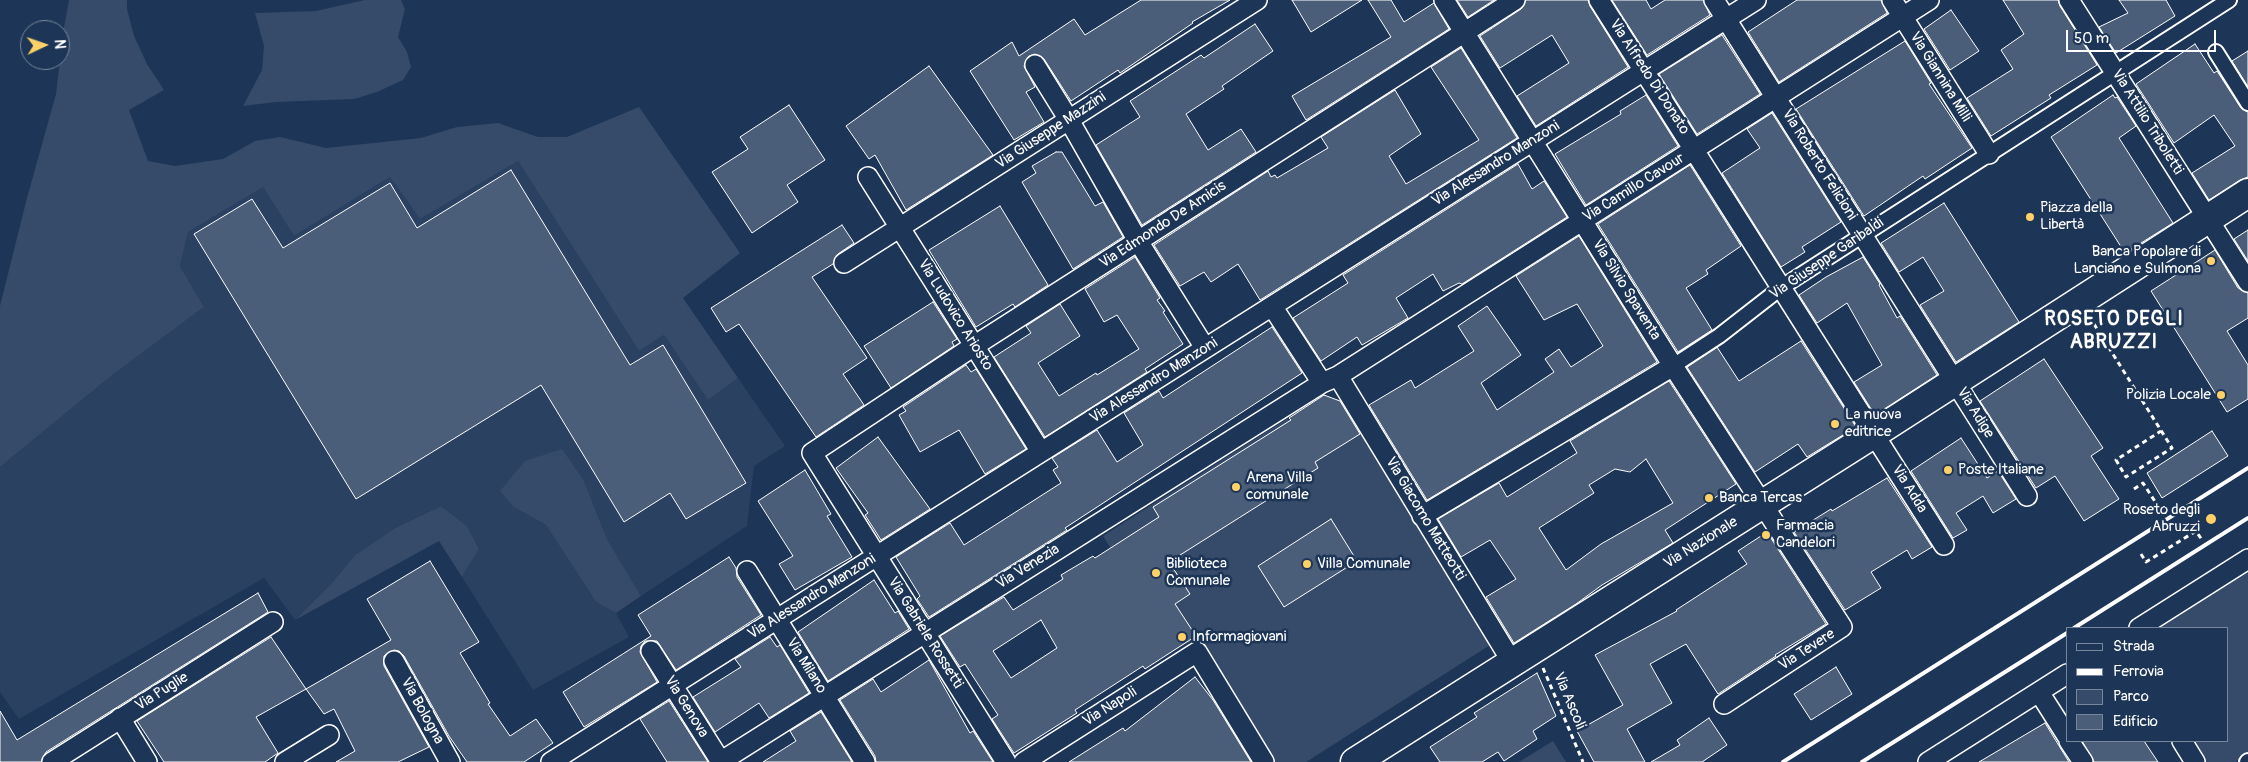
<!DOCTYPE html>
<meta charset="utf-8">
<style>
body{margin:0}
#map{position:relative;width:2248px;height:762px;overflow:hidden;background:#1d3557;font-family:Pangolin,sans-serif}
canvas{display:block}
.legend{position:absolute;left:2066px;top:627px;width:162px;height:115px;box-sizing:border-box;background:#1d3557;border:1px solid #77869a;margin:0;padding:6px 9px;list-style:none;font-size:15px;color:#fff}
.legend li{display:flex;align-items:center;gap:10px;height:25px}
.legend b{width:25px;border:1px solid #77869a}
.north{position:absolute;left:20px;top:20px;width:50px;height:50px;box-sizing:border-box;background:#1d3557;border:1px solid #77869a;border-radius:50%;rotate:87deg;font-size:14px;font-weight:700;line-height:20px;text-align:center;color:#fff}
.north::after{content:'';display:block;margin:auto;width:18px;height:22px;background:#ffd166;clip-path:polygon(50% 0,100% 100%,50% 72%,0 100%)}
.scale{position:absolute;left:2066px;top:30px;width:150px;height:22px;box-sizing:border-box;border:2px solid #fff;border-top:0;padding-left:6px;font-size:15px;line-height:18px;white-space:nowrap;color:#fff;-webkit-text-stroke:4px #1d3557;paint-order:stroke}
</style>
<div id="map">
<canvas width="2248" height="762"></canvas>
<ul class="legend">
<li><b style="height:6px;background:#1d3557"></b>Strada</li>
<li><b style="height:6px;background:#fff"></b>Ferrovia</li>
<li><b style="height:14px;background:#364b69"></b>Parco</li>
<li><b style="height:14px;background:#4a5d79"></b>Edificio</li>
</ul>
<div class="north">N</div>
<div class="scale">50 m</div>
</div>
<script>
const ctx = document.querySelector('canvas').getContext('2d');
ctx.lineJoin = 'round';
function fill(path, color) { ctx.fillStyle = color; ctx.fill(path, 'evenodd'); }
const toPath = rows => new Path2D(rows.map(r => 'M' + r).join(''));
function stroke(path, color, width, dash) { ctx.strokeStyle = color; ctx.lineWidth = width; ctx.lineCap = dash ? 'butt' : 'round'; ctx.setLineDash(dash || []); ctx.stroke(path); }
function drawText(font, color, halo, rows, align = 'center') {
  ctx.font = font + ' Pangolin,sans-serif'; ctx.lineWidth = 5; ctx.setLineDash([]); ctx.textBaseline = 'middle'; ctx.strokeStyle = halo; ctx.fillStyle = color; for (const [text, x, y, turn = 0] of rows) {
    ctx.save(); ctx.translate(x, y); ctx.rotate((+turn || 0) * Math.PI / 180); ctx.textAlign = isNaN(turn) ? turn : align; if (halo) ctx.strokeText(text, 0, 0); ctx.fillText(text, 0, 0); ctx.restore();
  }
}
fill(toPath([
 [518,161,639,351,664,335,708,400,738,378,785,446,754,466,747,526,641,596,607,539,584,481,514,507,546,525,596,602,616,613,629,637,533,690,462,577,479,549,467,526,441,506,395,528,355,555,331,584,295,620,264,578,19,719,0,692,0,467,111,376,204,307,180,266,188,232,263,187,294,236,390,177,420,219]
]), '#2a4161');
fill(toPath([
 [69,0,127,0,127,9,134,36,147,64,164,90,129,110,148,161,175,166,223,159,255,141,280,137,326,148,421,138,457,127,498,123,538,137,567,137,639,107,740,253,683,298,738,378,708,400,664,335,639,351,518,161,420,219,390,177,294,236,263,187,188,232,180,266,204,307,111,376,0,467,0,306,27,198,56,94,64,27],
 [365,0,401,0,405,9,398,37,407,52,411,67,403,80,377,92,354,99,276,102,243,106,262,70,264,46,255,13,316,11],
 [1288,418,1315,461,1362,431,1495,642,1306,762,1274,762,1196,638,1174,651,1103,536],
 [562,449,584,481,607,539,641,596,616,613,596,602,546,525,514,507,500,491,525,461],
 [441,506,467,526,479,549,462,577,439,541,295,620,331,584,355,555,395,528],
 [2248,567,2248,754,2235,762,2204,762,2190,741,2227,741,2227,628,2150,628],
 [1553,741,1566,762,1519,762]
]), '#364b69');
const building = toPath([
 [1141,0,1230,0,1192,22,1193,23,1120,73,1118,70,1071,101,1044,59,1035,54,1029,56,1024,66,1035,87,1026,92,1044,122,1014,140,970,71,1012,42,1019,56,1074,19,1085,35,1141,0],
 [1292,0,1362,0,1311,32,1292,0],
 [1368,0,1391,0,1404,22,1434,3,1449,29,1306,120,1292,96,1391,37,1368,0],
 [1457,0,1494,0,1468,17,1457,0],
 [1526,0,1588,0,1590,6,1628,67,1536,126,1517,96,1569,63,1552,35,1500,68,1480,36,1521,9,1526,0],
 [1612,0,1646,0,1651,9,1665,0,1703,0,1710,15,1647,55,1612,0],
 [1797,0,1881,0,1887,13,1779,82,1748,32,1797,0],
 [2003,0,2058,0,2060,6,2097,65,2049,95,2051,98,1991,136,1967,98,2013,69,2001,50,2024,34,2003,0],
 [2119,0,2166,0,2175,16,2116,53,2099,27,2128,13,2119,0],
 [1951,10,1979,51,1950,70,1924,29,1951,10],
 [1255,24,1273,51,1222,86,1224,89,1186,114,1208,150,1241,129,1256,152,1142,225,1096,145,1140,117,1130,101,1201,55,1204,58,1255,24],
 [1722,35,1760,94,1697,134,1659,74,1722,35],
 [1905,41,1931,83,1929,84,1972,148,1925,179,1923,176,1864,216,1796,109,1905,41],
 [2195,44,2214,73,2217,71,2241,108,2248,112,2248,177,2240,180,2209,200,2192,173,2235,146,2214,115,2174,143,2136,84,2195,44],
 [1461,48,1517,138,1260,300,1238,264,1211,282,1204,272,1180,286,1154,245,1268,171,1271,177,1275,175,1277,178,1328,148,1321,137,1395,90,1421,134,1389,156,1406,184,1479,140,1431,67,1461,48],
 [2248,51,2248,87,2232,61,2248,51],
 [929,66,993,155,906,210,875,155,869,159,846,126,929,66],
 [1646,95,1678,146,1586,205,1555,154,1621,114,1620,111,1646,95],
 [2113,95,2115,98,2117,97,2136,126,2119,138,2173,223,2125,253,2051,137,2113,95],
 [789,105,825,160,787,185,798,202,752,233,712,172,748,149,740,137,789,105],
 [1772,113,1841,222,1802,247,1805,252,1781,267,1722,173,1760,148,1747,129,1772,113],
 [1056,152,1062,152,1095,206,1103,202,1123,237,1073,269,1022,182,1036,173,1032,166,1056,152],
 [1518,164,1532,189,1544,181,1567,217,1462,284,1459,283,1443,291,1433,274,1396,298,1408,318,1362,345,1357,337,1321,361,1293,318,1348,283,1343,275,1518,164],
 [1690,165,1741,246,1706,270,1708,274,1686,288,1712,330,1678,352,1598,224,1690,165],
 [511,170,630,365,663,345,746,483,686,519,670,493,624,522,541,385,356,499,194,234,252,199,283,248,390,183,417,228,511,170],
 [1944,203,2019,322,1956,362,1920,305,1944,291,1923,257,1899,272,1881,243,1944,203],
 [1000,206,1048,285,1015,307,1013,304,976,327,929,250,1000,206],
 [842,225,854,243,838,254,833,264,812,277,867,358,843,374,864,405,816,437,739,324,726,332,711,308,842,225],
 [2248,230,2248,261,2234,239,2248,230],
 [1579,236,1657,362,1427,500,1369,405,1411,380,1415,388,1474,351,1458,326,1487,306,1521,355,1481,383,1497,410,1554,372,1545,359,1559,349,1571,367,1603,346,1577,304,1544,320,1516,276,1579,236],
 [2215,250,2238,288,2248,293,2248,318,2227,331,2248,365,2248,399,2227,412,2151,291,2215,250],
 [1135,257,1160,298,1157,300,1165,311,1163,312,1183,344,1145,369,1147,372,1045,437,994,357,1031,333,1026,326,1060,304,1080,336,1038,363,1059,396,1096,373,1097,375,1139,349,1117,315,1104,322,1085,289,1135,257],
 [1863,257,1880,284,1879,285,1897,318,1900,316,1937,375,1875,415,1854,382,1882,365,1847,303,1817,323,1799,295,1826,277,1863,257],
 [933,302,957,339,952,342,954,346,891,388,864,346,933,302],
 [1272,327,1302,373,1065,528,1067,530,929,617,917,599,920,596,896,557,950,523,964,545,1061,483,1053,470,1058,467,1052,458,1097,430,1117,462,1143,445,1124,413,1159,391,1163,398,1272,327],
 [1801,341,1856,427,1807,457,1798,444,1755,472,1687,367,1717,347,1739,381,1801,341],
 [2044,359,2103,448,2091,456,2119,499,2084,521,2055,476,2036,488,1980,401,2044,359],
 [966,365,971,372,976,369,1026,449,985,474,959,430,920,452,899,415,906,411,903,407,966,365],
 [1669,381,1736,484,1665,530,1673,543,1602,585,1576,604,1514,643,1486,597,1516,579,1490,540,1461,557,1438,519,1499,483,1507,497,1577,453,1570,441,1669,381],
 [1646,459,1673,503,1601,544,1566,570,1539,528,1594,493,1589,485,1615,469,1630,472,1646,459],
 [1324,395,1340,401,1360,434,1315,462,1318,468,1169,562,1190,594,1175,604,1196,636,1145,669,1143,666,1075,710,1077,713,1014,753,992,719,998,715,965,664,960,667,940,636,1004,597,1013,610,1063,579,1061,575,1093,556,1095,558,1159,517,1153,507,1291,420,1289,418,1324,395],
 [1041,620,1057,648,1011,678,993,651,1041,620],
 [2212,431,2228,456,2162,498,2147,473,2212,431],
 [878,437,930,509,881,540,865,515,868,513,836,468,878,437],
 [1961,438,1987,478,1998,471,2016,499,1993,513,1983,496,1956,513,1967,530,1953,538,1911,471,1961,438],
 [805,470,831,514,827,516,852,557,795,590,779,564,793,556,758,501,805,470],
 [1887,478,1932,547,1912,559,1907,550,1871,572,1881,588,1845,610,1794,532,1831,509,1832,511,1887,478],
 [1331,519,1357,561,1284,607,1258,566,1331,519],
 [1767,532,1826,624,1775,655,1776,656,1718,694,1686,644,1650,664,1672,703,1627,729,1645,762,1594,762,1577,731,1623,705,1595,655,1677,611,1676,610,1747,564,1738,551,1767,532],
 [729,557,736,568,737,577,761,615,676,670,657,641,645,641,641,646,640,652,657,682,584,727,563,692,651,636,638,615,729,557],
 [430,561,479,642,460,653,490,703,488,704,510,736,536,719,553,743,524,762,467,762,449,736,404,656,399,651,394,650,384,656,384,666,429,747,398,762,336,762,355,751,334,709,324,714,306,689,391,640,367,599,430,561],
 [874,580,895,613,898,611,909,629,828,681,798,632,874,580],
 [258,593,268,612,46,752,41,762,0,762,0,711,17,740,258,593],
 [271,637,306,689,256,717,278,753,265,762,164,762,137,721,271,637],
 [770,637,777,647,780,645,809,693,769,718,759,703,715,732,693,697,741,667,735,659,770,637],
 [929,660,970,733,973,731,993,762,876,762,875,756,840,700,873,679,881,692,929,660],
 [1836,667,1852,694,1811,720,1794,694,1836,667],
 [1537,673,1556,716,1533,731,1537,739,1504,761,1498,752,1482,762,1440,762,1430,747,1477,717,1474,713,1537,673],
 [1195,677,1213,700,1251,762,1069,762,1123,728,1125,731,1195,677],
 [669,701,708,762,667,762,640,719,669,701],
 [821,712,852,762,763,762,796,741,790,731,821,712],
 [1709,718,1727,745,1702,762,1651,762,1680,745,1677,740,1709,718],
 [2045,723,2069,762,1979,762,2045,723],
 [2082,741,2144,741,2158,762,2094,762,2082,741]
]);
fill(building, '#4a5d79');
stroke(building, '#fff', 1);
const pedestrian = toPath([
 [2216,52,2248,103],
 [1673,366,1719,336,1782,287,2229,0],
 [2247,762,2248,761]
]);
const minor = toPath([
 [1444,0,1673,366,1842,627,1724,704],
 [1599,0,1944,545],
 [1714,0,2027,496],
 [1892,0,1989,154],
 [2069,0,2248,282],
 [1035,65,1069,120,1138,241,1205,348],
 [868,177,1041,452],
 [844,263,1257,0],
 [1272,306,1322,383],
 [1338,376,1512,662],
 [1422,516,1673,366],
 [747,571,865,762],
 [2139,628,2248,559],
 [651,651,721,762],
 [394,661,450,762],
 [2039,692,2067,736],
 [120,718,147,762],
 [2069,741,2083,762],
 [2182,741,2195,762],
 [52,762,273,622],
 [285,762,329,735],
 [551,762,1756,0],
 [720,762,1322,383,1338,376,1929,0],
 [1006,762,812,453,974,346,1515,0],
 [1024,762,1197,652,1264,762],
 [1928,762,2067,674]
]);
const primary = toPath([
 [1355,762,1875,433,2248,193]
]);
stroke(pedestrian, '#fff', 18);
stroke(minor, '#fff', 22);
stroke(primary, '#fff', 31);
stroke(toPath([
 [2094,324,2172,448,2126,477,2116,460,2161,431],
 [2134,489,2143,483,2156,503],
 [2141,554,2146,562,2196,531,2202,540],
 [1543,668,1583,762]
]), '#fff', 3, [5, 4]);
stroke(pedestrian, '#1d3557', 14);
stroke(minor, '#1d3557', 19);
stroke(primary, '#1d3557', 28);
stroke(toPath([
 [2074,628,2248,518],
 [1783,762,2248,468],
 [1862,762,2067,633]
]), '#fff', 4);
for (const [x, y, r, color] of [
 [2030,217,5,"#ffd166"],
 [2211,261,5,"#ffd166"],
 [2221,395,5,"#ffd166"],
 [1835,424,5,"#ffd166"],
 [1948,470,5,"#ffd166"],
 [1236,487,5,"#ffd166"],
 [1709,498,5,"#ffd166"],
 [2211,519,6,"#ffd166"],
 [1766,535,5,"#ffd166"],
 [1307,564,5,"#ffd166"],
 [1156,573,5,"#ffd166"],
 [1182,637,5,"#ffd166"]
]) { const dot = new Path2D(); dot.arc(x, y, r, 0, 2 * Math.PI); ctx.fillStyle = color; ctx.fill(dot); stroke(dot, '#1d3557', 2); }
drawText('15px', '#fff', '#1d3557', [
 ["Via Alfredo Di Donato",1649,77,57],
 ["Via Giannina Milli",1940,77,58],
 ["Via Attilio Triboletti",2147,122,58],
 ["Via Giuseppe Mazzini",1051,131,-33],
 ["Via Alessandro Manzoni",1496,164,-32],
 ["Via Roberto Felicioni",1819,165,58],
 ["Via Camillo Cavour",1634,188,-32],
 ["Via Edmondo De Amicis",1163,225,-33],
 ["Via Giuseppe Garibaldi",1827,259,-34],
 ["Via Silvio Spaventa",1626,290,58],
 ["Via Ludovico Ariosto",955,315,58],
 ["Via Alessandro Manzoni",1154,381,-32],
 ["Via Adige",1975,413,58],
 ["Via Adda",1909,489,58],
 ["Via Giacomo Matteotti",1425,519,59],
 ["Via Nazionale",1701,543,-32],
 ["Via Venezia",1028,567,-32],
 ["Via Alessandro Manzoni",812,597,-32],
 ["Via Gabriele Rossetti",925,633,58],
 ["Via Tevere",1807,650,-33],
 ["Via Milano",806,666,58],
 ["Via Puglie",162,692,-32],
 ["Via Ascoli",1569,701,67],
 ["Via Genova",686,707,58],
 ["Via Napoli",1110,707,-32],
 ["Via Bologna",422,711,61]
]);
drawText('15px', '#fff', '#1d3557', [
 ["Piazza della",2040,208],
 ["Libertà",2040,225],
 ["Banca Popolare di",2201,252,"right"],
 ["Lanciano e Sulmona",2201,269,"right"],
 ["Polizia Locale",2211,395,"right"],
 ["La nuova",1845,415],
 ["editrice",1845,432],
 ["Poste Italiane",1958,470],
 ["Arena Villa",1246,478],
 ["comunale",1246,495],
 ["Banca Tercas",1719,498],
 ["Roseto degli",2200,510,"right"],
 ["Abruzzi",2200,527,"right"],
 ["Farmacia",1776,526],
 ["Candelori",1776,543],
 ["Biblioteca",1166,564],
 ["Comunale",1166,581],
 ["Villa Comunale",1317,564],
 ["Informagiovani",1192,637]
], 'left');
ctx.letterSpacing = '1px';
drawText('bold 20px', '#fff', '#1d3557', [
 ["ROSETO DEGLI",2114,320],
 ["ABRUZZI",2114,343]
]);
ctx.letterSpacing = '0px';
</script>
